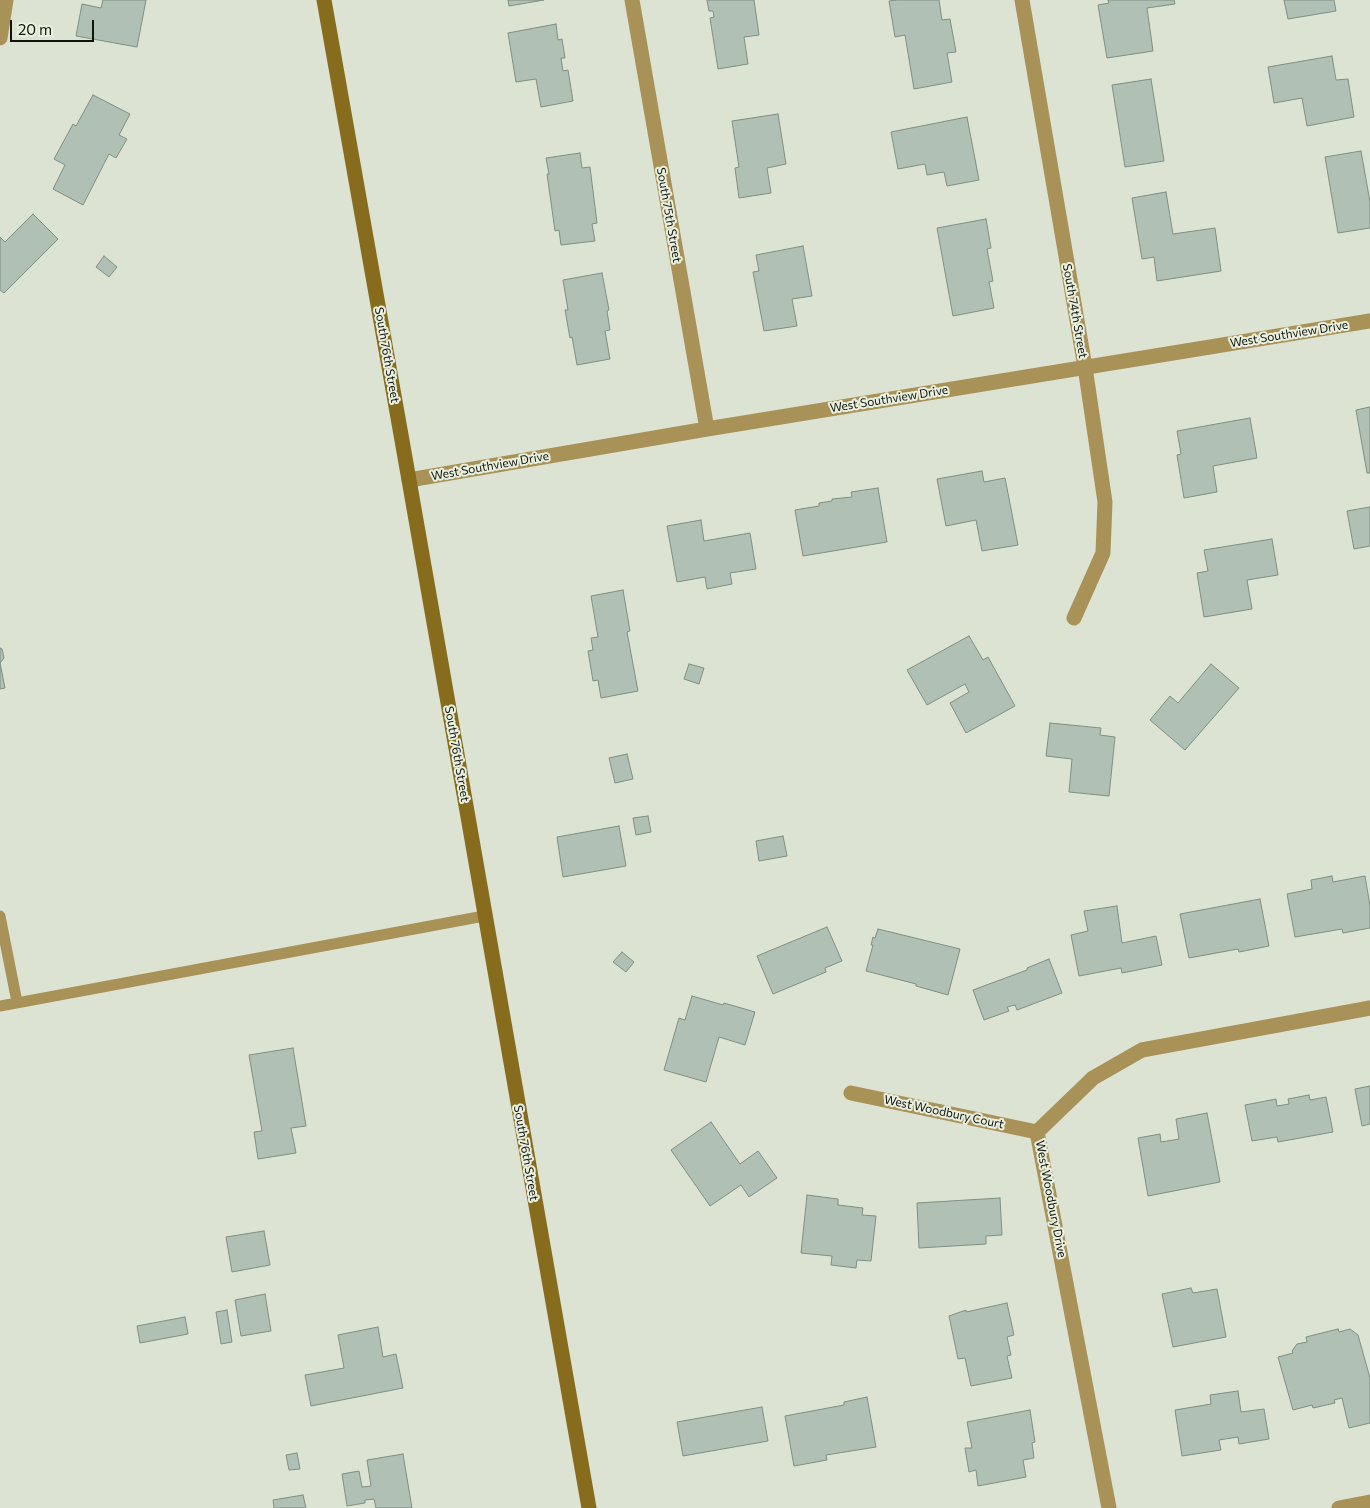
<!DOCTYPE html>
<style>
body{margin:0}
#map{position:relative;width:1370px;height:1508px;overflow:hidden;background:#dde3d2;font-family:Commissioner,sans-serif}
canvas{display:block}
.scale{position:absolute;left:10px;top:20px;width:84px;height:22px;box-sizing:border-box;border:2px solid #11130d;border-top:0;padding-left:6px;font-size:15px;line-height:18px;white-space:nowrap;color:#11130d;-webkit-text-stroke:4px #eaf0df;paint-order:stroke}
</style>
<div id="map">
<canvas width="1370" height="1508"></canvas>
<div class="scale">20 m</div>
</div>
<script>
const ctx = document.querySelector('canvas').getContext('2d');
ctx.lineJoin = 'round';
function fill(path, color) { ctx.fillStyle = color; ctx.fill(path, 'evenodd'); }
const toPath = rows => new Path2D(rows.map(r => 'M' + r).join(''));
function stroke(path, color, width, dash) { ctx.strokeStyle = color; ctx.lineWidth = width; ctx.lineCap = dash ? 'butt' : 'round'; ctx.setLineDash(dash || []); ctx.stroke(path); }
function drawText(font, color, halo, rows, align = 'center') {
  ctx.font = font + ' Commissioner,sans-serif'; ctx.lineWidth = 4; ctx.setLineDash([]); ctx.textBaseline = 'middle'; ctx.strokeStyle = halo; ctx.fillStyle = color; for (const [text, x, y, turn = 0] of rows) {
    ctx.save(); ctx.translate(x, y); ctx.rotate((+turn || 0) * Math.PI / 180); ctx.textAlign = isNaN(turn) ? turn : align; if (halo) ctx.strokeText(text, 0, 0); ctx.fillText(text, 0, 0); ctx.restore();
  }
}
const building = toPath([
 [103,0,146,0,137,47,76,36,82,4,101,8,103,0],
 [508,0,544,0,509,6,508,0],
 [707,0,754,0,759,35,744,37,748,64,718,69,710,18,714,17,713,11,709,11,707,0],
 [896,0,939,0,942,20,950,19,956,52,947,53,952,82,914,89,905,35,895,37,889,1,896,0],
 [1108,0,1174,0,1175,4,1147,8,1153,51,1107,58,1098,5,1109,3,1108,0],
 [1284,0,1334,0,1336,11,1288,19,1284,0],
 [556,24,558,40,562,39,565,58,561,58,563,71,568,70,573,101,541,107,536,79,516,82,508,33,556,24],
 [1332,56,1336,80,1348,79,1354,117,1307,126,1302,98,1274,103,1268,67,1332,56],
 [1151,79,1164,161,1125,167,1112,85,1151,79],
 [93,95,130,114,119,135,127,139,116,158,109,154,83,205,53,189,65,165,54,159,73,124,76,126,93,95],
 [778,114,786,164,767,168,771,193,739,198,735,168,739,167,732,121,778,114],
 [967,117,979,180,947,186,944,172,927,175,925,164,898,169,891,132,967,117],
 [1361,151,1370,202,1370,228,1338,233,1325,157,1361,151],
 [580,153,582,168,590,167,597,223,592,224,595,241,561,245,559,230,555,231,547,174,549,174,546,158,580,153],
 [1166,192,1173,234,1215,228,1221,271,1157,281,1154,257,1142,259,1132,198,1166,192],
 [33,214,58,239,4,293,0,290,0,237,5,242,33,214],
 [986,219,991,248,987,249,993,281,989,282,994,308,953,316,937,228,986,219],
 [803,246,812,296,792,299,797,326,764,331,753,272,759,271,756,255,803,246],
 [104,256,117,267,109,277,96,267,104,256],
 [602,273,609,310,607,311,610,330,605,331,610,359,577,365,572,337,570,338,565,310,568,310,563,280,602,273],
 [1370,407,1370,473,1367,473,1356,410,1370,407],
 [1250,418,1257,458,1213,466,1217,492,1184,498,1177,455,1181,454,1177,431,1250,418],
 [982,471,984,482,1005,478,1018,545,982,551,976,520,946,526,937,479,982,471],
 [878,488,887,542,803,556,795,510,819,506,819,503,832,501,832,499,852,497,851,492,878,488],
 [1370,507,1370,546,1354,549,1347,511,1370,507],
 [701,520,704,541,750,533,756,569,730,573,732,584,707,589,705,577,677,582,667,526,701,520],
 [1272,539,1278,575,1247,580,1252,609,1204,617,1197,573,1208,571,1204,550,1272,539],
 [623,590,630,631,627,632,638,691,601,698,598,680,593,681,588,651,593,650,591,638,598,637,591,596,623,590],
 [969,636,983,660,988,657,1015,706,966,733,950,703,969,692,965,684,927,705,907,670,969,636],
 [0,648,2,649,4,658,0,663,5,688,0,689,0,648],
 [689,664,704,668,699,684,684,679,689,664],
 [1211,664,1239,688,1185,750,1150,720,1170,696,1178,703,1211,664],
 [1050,723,1101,728,1100,735,1115,737,1109,796,1069,792,1072,759,1046,756,1050,723],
 [627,754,633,779,615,783,609,758,627,754],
 [648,816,651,832,636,835,633,818,648,816],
 [619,826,626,866,563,877,557,837,619,826],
 [783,836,787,856,759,861,756,841,783,836],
 [1332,876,1333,882,1365,876,1370,906,1370,928,1343,933,1342,929,1295,937,1287,894,1312,889,1311,880,1332,876],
 [1260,899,1269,946,1239,952,1238,949,1189,958,1180,914,1260,899],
 [1117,906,1122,943,1156,936,1162,965,1122,973,1121,968,1079,976,1071,935,1088,931,1084,911,1117,906],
 [827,927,842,961,825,968,826,972,773,994,757,956,827,927],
 [878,929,960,949,948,995,916,986,916,984,866,971,873,945,871,945,873,937,875,938,878,929],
 [622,952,634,962,626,972,613,962,622,952],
 [1049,959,1062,993,1017,1010,1015,1005,1007,1007,1009,1011,984,1020,973,990,1027,970,1027,968,1049,959],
 [692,996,723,1005,724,1003,755,1012,745,1045,719,1037,706,1082,664,1070,679,1018,685,1020,692,996],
 [293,1048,306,1126,291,1128,296,1153,258,1159,254,1132,262,1131,249,1055,293,1048],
 [1370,1086,1370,1124,1362,1126,1355,1089,1370,1086],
 [1309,1095,1310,1100,1326,1097,1333,1132,1278,1142,1277,1137,1252,1141,1245,1105,1276,1099,1277,1106,1289,1104,1288,1099,1309,1095],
 [1207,1113,1220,1182,1148,1196,1138,1138,1160,1134,1161,1142,1179,1139,1176,1119,1207,1113],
 [711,1122,740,1164,758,1151,777,1178,749,1197,741,1185,710,1206,671,1150,711,1122],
 [807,1195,838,1199,838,1205,863,1208,862,1215,876,1216,871,1261,857,1260,856,1268,831,1265,832,1256,801,1253,807,1195],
 [1000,1198,1002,1235,986,1236,986,1244,919,1248,917,1203,1000,1198],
 [264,1231,270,1265,232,1272,226,1237,264,1231],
 [1191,1288,1193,1293,1217,1289,1226,1337,1173,1347,1162,1294,1191,1288],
 [265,1294,271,1331,241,1336,235,1300,265,1294],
 [1007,1303,1014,1335,1007,1337,1011,1355,1007,1356,1012,1378,971,1386,965,1358,958,1359,949,1316,966,1310,966,1312,1007,1303],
 [227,1310,232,1342,221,1344,216,1312,227,1310],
 [185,1317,188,1334,140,1343,137,1326,185,1317],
 [378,1327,383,1357,396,1354,403,1388,311,1406,305,1375,344,1368,338,1335,378,1327],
 [1338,1329,1339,1332,1350,1329,1358,1335,1370,1378,1370,1423,1349,1428,1342,1398,1334,1400,1335,1403,1313,1408,1312,1405,1293,1410,1278,1357,1293,1353,1292,1351,1297,1344,1307,1342,1306,1337,1338,1329],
 [1238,1391,1241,1412,1264,1409,1269,1439,1239,1444,1238,1437,1219,1440,1221,1450,1182,1456,1175,1410,1211,1404,1210,1395,1238,1391],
 [867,1397,876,1447,826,1455,827,1460,794,1466,785,1416,844,1405,844,1402,867,1397],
 [762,1407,768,1441,683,1456,677,1422,762,1407],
 [1030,1410,1035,1442,1032,1443,1034,1458,1023,1460,1026,1477,978,1486,976,1470,969,1472,965,1448,972,1448,967,1422,1030,1410],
 [297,1453,300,1469,289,1470,286,1455,297,1453],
 [403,1454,412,1508,376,1508,374,1499,365,1500,365,1503,347,1506,342,1474,359,1471,362,1487,371,1486,367,1460,403,1454],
 [303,1495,306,1508,274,1508,273,1500,303,1495]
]);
fill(building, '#b1c0b5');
stroke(building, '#7f8e83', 1);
stroke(toPath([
 [0,916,17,1002],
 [0,1006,484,916]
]), '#a89257', 11);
stroke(toPath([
 [632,0,707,429],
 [1022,0,1085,367,1105,502,1103,553,1074,618],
 [0,38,6,0],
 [409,480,707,429,1370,321],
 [851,1093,1037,1132],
 [1109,1508,1037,1132,1093,1078,1142,1050,1370,1008],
 [1339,1508,1370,1502]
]), '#a89257', 15);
stroke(toPath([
 [324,0,409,480,589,1508]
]), '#876c1e', 15);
drawText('12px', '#11130d', '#eaf0df', [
 ["South 75th Street",669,215,80],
 ["South 74th Street",1075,311,80],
 ["West Southview Drive",1289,334,-9],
 ["South 76th Street",387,355,80],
 ["West Southview Drive",889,399,-9],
 ["West Southview Drive",490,466,-10],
 ["South 76th Street",457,754,80],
 ["West Woodbury Court",944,1112,12],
 ["South 76th Street",526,1153,80],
 ["West Woodbury Drive",1051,1199,79]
]);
</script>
